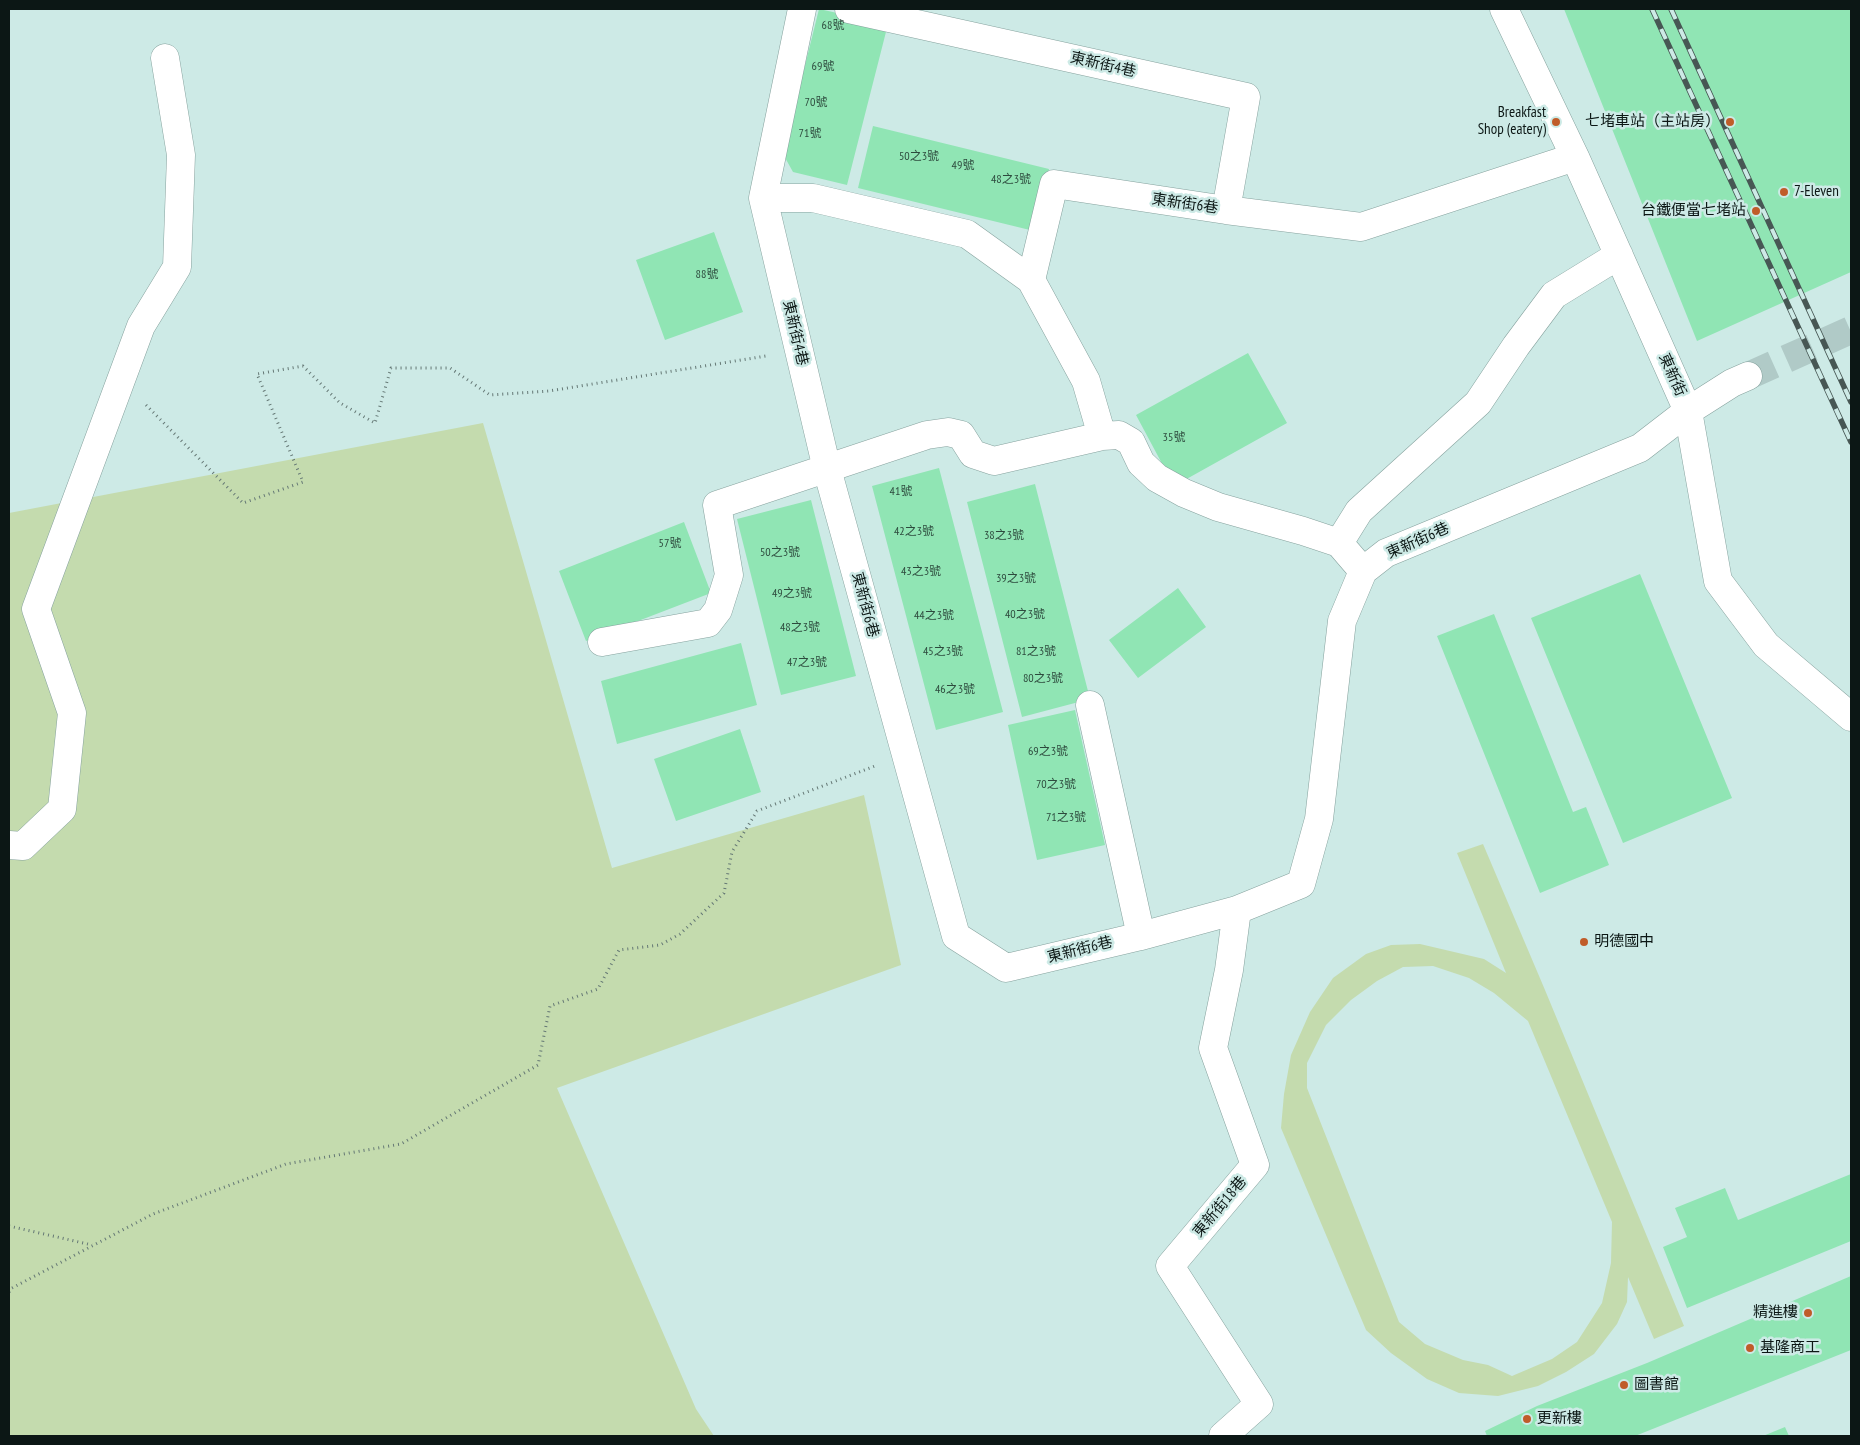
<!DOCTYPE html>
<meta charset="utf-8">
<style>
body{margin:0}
#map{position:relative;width:1860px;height:1445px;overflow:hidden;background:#cdeae6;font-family:"PT Sans Narrow",sans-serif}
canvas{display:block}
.frame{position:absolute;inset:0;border:10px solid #0c1715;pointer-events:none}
</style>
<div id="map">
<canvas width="1860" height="1445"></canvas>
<div class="frame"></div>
</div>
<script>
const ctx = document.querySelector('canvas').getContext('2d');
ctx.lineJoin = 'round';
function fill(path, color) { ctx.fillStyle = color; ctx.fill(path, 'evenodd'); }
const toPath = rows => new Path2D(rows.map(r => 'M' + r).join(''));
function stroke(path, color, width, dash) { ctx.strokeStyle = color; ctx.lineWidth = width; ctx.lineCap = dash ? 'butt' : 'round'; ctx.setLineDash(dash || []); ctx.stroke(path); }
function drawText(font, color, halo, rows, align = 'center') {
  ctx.font = font + ' "PT Sans Narrow","Noto Sans TC",sans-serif'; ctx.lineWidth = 5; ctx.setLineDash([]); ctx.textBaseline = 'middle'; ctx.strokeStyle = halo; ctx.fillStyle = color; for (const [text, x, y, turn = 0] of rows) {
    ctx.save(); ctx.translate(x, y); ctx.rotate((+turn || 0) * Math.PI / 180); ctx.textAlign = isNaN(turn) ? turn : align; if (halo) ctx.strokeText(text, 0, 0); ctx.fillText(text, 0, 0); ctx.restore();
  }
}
fill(toPath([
 [483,423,612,868,864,795,901,965,557,1088,696,1409,714,1436,9,1436,9,513],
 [1483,844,1545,990,1684,1326,1654,1339,1628,1277,1627,1302,1617,1324,1594,1354,1566,1372,1538,1386,1498,1396,1459,1393,1427,1379,1391,1353,1366,1330,1281,1128,1284,1094,1291,1055,1310,1012,1333,978,1366,954,1391,945,1420,944,1484,959,1506,973,1457,853],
 [1433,966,1469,978,1494,993,1528,1021,1612,1222,1611,1263,1602,1303,1577,1342,1552,1359,1512,1376,1488,1365,1463,1360,1425,1344,1399,1322,1307,1088,1307,1063,1326,1025,1351,1000,1377,981,1403,967]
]), '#c4dbae');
fill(toPath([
 [819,9,888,24,847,185,793,172,783,154],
 [1564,9,1851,9,1851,272,1697,341],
 [873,126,1049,169,1034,231,858,188],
 [714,232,743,312,665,340,636,260],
 [1248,353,1287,423,1174,486,1136,415],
 [939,468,1003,712,936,730,872,486],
 [1035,484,1090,699,1022,717,967,502],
 [811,500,856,676,781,695,737,519],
 [684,522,711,593,586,641,559,571],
 [1640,574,1732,798,1623,843,1531,618],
 [1178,588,1206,627,1138,678,1109,640],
 [1494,614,1573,812,1586,807,1609,865,1540,893,1437,636],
 [741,643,757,705,617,744,601,681],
 [1075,710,1105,845,1037,860,1008,725],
 [740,729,761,792,676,821,654,759],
 [1851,1174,1851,1241,1687,1308,1663,1247,1687,1237,1675,1208,1725,1188,1738,1220],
 [1851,1276,1851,1350,1635,1436,1487,1436,1485,1431,1537,1406,1647,1363],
 [1785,1427,1789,1436,1763,1436]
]), '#90e5b4');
stroke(toPath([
 [1748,376,1851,330]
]), '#b0cac7', 28, [28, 14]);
const minor = toPath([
 [802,9,763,198,827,469,956,936,1006,968,1141,936,1237,910,1301,884,1319,819,1342,621,1363,571,1386,553,1640,448,1688,411,1732,383,1748,376],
 [849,9,1246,97,1226,210],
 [1504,9,1575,157,1688,411,1718,581,1766,645,1851,717],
 [763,198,813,198,967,234,1031,280],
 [1339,543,1359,511,1478,403,1516,346,1554,295,1619,255],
 [1363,571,1339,543,1303,531,1218,507,1184,493,1157,478,1141,463,1131,442,1119,435,1102,436,1086,381,1031,280,1054,184,1226,210,1361,227,1575,157],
 [602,642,708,623,718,610,729,575,717,505,927,435,948,432,961,435,973,454,994,461,1102,436],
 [1090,705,1141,936],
 [9,845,23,846,62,809,72,713,36,609,141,326,177,267,181,155,165,58],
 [1223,1436,1259,1404,1170,1266,1255,1165,1213,1048,1229,970,1237,910]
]);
stroke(minor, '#86a29e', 29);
stroke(toPath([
 [146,405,243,503,303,482,257,374,303,366,340,403,375,423,391,368,450,368,490,395,549,391,766,356],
 [9,1226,92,1245],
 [9,1292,12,1288,153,1214,286,1164,401,1144,538,1065,550,1006,598,989,619,950,660,945,680,934,724,893,732,852,757,811,875,766]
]), '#657875', 3, [1, 4]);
stroke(minor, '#fff', 28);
const rail = toPath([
 [1652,9,1851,442],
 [1671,9,1851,402]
]);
stroke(rail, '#475754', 5.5);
stroke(rail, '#cdeae6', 4, [11]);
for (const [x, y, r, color] of [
 [1556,122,5,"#c05c29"],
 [1730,122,5,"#c05c29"],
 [1784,192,5,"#c05c29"],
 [1756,211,5,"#c05c29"],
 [1584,942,5,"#c05c29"],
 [1808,1313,5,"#c05c29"],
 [1750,1348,5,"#c05c29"],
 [1624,1385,5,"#c05c29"],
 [1527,1419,5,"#c05c29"]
]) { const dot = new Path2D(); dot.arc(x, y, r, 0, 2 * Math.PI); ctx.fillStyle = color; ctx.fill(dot); stroke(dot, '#cdeae6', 2); }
drawText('12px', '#2d4a3d', null, [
 ["68號",833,26],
 ["69號",823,67],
 ["70號",816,103],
 ["71號",810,134],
 ["50之3號",919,157],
 ["49號",963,166],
 ["48之3號",1011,180],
 ["88號",707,275],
 ["35號",1174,438],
 ["41號",901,492],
 ["42之3號",914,532],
 ["38之3號",1004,536],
 ["57號",670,544],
 ["50之3號",780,553],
 ["43之3號",921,572],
 ["39之3號",1016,579],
 ["49之3號",792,594],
 ["40之3號",1025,615],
 ["44之3號",934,616],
 ["48之3號",800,628],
 ["45之3號",943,652],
 ["81之3號",1036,652],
 ["47之3號",807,663],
 ["80之3號",1043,679],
 ["46之3號",955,690],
 ["69之3號",1048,752],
 ["70之3號",1056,785],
 ["71之3號",1066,818]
]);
drawText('15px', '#0c1715', '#cdeae6', [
 ["東新街4巷",1103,65,13],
 ["東新街6巷",1185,204,8],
 ["東新街4巷",795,333,77],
 ["東新街",1672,375,66],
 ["東新街6巷",1418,541,-24],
 ["東新街6巷",865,605,75],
 ["東新街6巷",1080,950,-14],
 ["東新街18巷",1220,1207,-50]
]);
drawText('15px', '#0c1715', '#cdeae6', [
 ["Breakfast",1546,113,"right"],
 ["Shop (eatery)",1546,130,"right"],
 ["七堵車站（主站房）",1720,122,"right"],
 ["7-Eleven",1794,192],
 ["台鐵便當七堵站",1746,211,"right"],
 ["明德國中",1594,942],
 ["精進樓",1798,1313,"right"],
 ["基隆商工",1760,1348],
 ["圖書館",1634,1385],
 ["更新樓",1537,1419]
], 'left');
</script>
